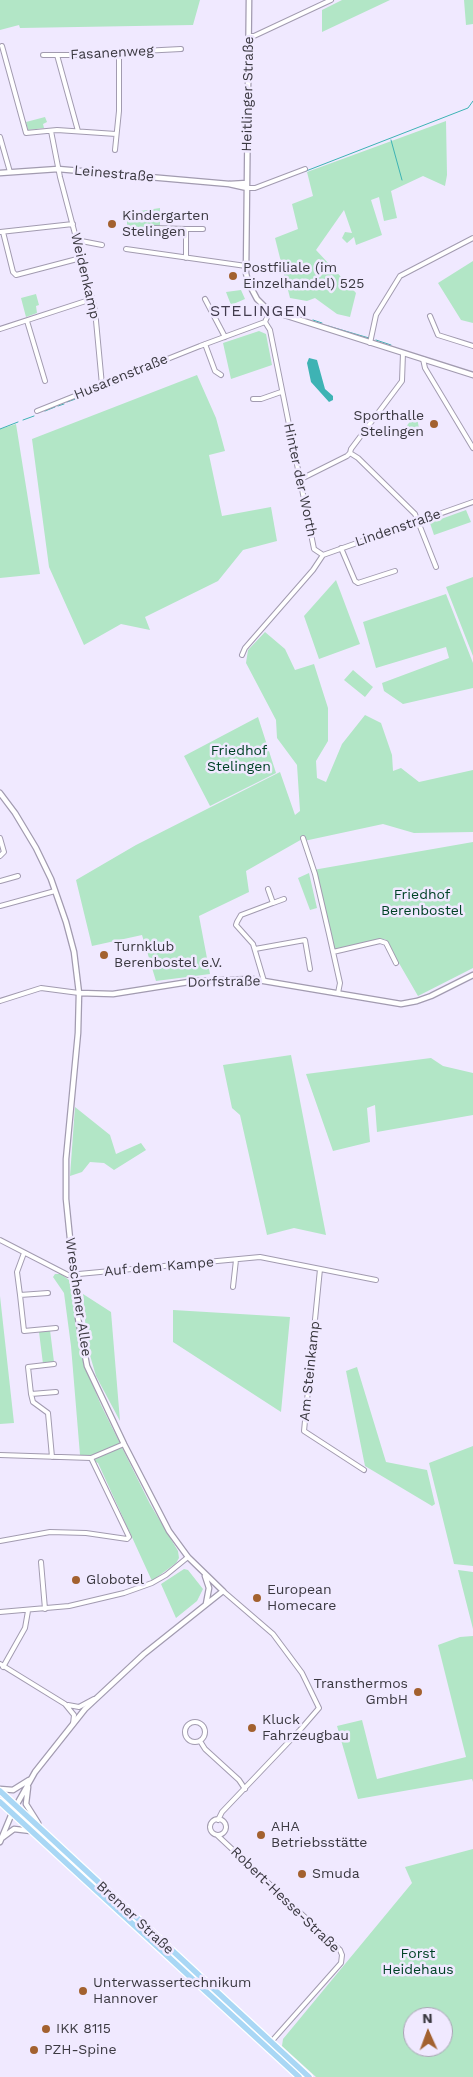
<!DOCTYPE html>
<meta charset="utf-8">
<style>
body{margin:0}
#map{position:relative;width:473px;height:2077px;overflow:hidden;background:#f0e9ff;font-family:"Work Sans",sans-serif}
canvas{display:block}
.north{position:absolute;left:403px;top:2007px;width:50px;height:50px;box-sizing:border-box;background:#f0e9ff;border:1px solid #a8a3b3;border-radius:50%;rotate:358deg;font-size:14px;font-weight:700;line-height:20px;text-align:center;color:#3b3941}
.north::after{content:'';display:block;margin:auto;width:18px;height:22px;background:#a3612f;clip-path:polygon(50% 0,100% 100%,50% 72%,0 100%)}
</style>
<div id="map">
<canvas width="473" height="2077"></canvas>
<div class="north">N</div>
</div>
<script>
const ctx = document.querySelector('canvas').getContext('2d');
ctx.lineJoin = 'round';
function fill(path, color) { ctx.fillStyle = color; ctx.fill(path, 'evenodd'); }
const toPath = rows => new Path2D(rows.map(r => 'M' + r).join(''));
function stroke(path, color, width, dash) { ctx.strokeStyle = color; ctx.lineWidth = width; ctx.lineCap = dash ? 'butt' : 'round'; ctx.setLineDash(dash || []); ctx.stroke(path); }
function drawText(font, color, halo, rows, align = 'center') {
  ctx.font = font + ' "Work Sans",sans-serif'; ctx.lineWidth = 5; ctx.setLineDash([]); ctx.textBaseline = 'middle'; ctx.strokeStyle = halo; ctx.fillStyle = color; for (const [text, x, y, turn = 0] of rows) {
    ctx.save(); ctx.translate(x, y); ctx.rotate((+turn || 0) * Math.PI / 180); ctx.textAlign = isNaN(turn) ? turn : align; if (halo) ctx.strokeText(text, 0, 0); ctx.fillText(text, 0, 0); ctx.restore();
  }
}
fill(toPath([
 [0,0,200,0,193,25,20,28,19,25,0,30],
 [342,0,390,0,322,32,322,10],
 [464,0,473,0,473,24,466,25],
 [45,117,47,122,43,124,44,128,28,130,26,122],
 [446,121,447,175,445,186,423,176,391,191,397,218,384,221,379,197,371,200,382,235,356,245,354,237,347,243,342,238,345,232,352,233,344,210,316,250,356,293,350,317,337,314,315,298,307,301,290,298,275,238,298,229,292,204,313,196,307,172],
 [160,208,160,227,127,227,127,213],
 [473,261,473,323,461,320,438,283],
 [241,290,245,299,231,305,226,292],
 [36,294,39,305,36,306,37,313,26,317,21,298],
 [259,331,266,334,272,365,231,379,223,343],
 [197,375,216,418,225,451,209,455,222,516,271,507,277,541,243,550,218,581,145,617,150,630,121,624,84,645,49,567,32,439],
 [417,418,420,433,398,437,412,419],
 [16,424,40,574,0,578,0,429],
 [466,510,471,522,434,535,430,523],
 [473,577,473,656,446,587],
 [336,580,360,644,319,659,304,616],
 [446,594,473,663,473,688,403,704,384,691,382,683,449,658,446,647,376,668,363,622],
 [265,632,285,649,295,670,314,664,328,708,328,741,316,761,317,778,326,782,342,744,365,715,381,723,392,755,393,771,401,768,419,782,473,770,473,832,414,833,383,824,304,841,304,838,246,871,249,892,199,916,210,974,156,981,142,935,92,946,76,880,136,845,280,772,295,815,300,811,297,765,277,738,276,720,246,663,248,650],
 [353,670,373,687,365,697,344,680],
 [258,717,276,773,210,806,184,756],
 [473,842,473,968,418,996,385,939,333,952,313,870],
 [309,873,317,908,310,910,298,878],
 [291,1055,295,1075,326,1235,294,1228,267,1235,240,1115,232,1108,223,1065],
 [431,1058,443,1066,473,1073,473,1115,377,1132,375,1105,367,1108,370,1142,333,1151,306,1074],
 [75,1107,110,1135,116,1154,141,1143,146,1150,114,1170,104,1163,90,1162,82,1172,70,1176],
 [55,1274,61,1274,69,1280,86,1369,101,1405,150,1504,178,1551,179,1558,176,1563,152,1581,98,1463,80,1455,71,1346,64,1293,53,1277],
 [83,1294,111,1312,120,1421,96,1376,87,1345],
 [0,1296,14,1423,0,1424],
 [173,1310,290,1317,281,1412,173,1342],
 [50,1330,54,1362,43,1364,39,1332],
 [357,1367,386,1462,427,1470,435,1504,432,1506,365,1466,346,1371],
 [473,1446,473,1566,454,1564,429,1463],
 [184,1569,188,1570,203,1589,197,1601,176,1618,161,1584],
 [458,1570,473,1572,473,1629],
 [473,1636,473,1782,472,1779,358,1799,337,1726,362,1720,377,1779,466,1757,438,1645,460,1637],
 [473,1849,473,2077,316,2077,282,2046,283,2039,412,1883,405,1867],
 [413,2017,443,2017,443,2047,413,2047]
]), '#b2e6c6');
fill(toPath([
 [309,358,317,360,325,389,333,396,333,400,329,402,311,382,307,363]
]), '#3eb3b4');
stroke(toPath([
 [391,140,402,180],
 [306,171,468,108,473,101],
 [313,320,322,323],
 [328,326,369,338],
 [376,340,391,345],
 [129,379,140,374],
 [102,389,126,380],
 [87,394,96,391],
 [67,402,84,396],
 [58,406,64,404],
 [45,411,55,407],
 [23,420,34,416],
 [0,429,18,422]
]), '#3eb3b4', 1);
const minor = toPath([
 [249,36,254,36,331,0],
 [2,46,26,133,57,130,116,134],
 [43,55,119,55,123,52,181,49],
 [57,55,78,131],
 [51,131,60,177,95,310,102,385],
 [0,137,10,172],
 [115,150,119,111,119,55],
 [247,188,255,188,305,169],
 [153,228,186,229,186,258],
 [186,229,203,229],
 [0,232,73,224],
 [3,232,13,272,16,275,81,258],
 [76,240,102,245],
 [126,249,246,266],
 [205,299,225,337],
 [270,310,265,322,270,330,314,549,323,555],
 [430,316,438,335,473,346],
 [27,321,45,381],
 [0,329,92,299],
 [370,343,376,315,400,276,473,238],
 [205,344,215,371,221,375],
 [423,359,425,368,473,448],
 [253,399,261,399,281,392],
 [37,411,200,346,265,322],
 [350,453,358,458,415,514,436,567],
 [299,480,347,456,350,453,351,449,402,381,403,353],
 [341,548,355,581,358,583,395,571],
 [323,555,473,502],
 [242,655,245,648,313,570,323,555],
 [0,838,4,852,0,856],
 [303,838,315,874,329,934,340,983,338,993],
 [0,881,18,876],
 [273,903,284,899],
 [0,906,55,891],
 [255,949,305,940,310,969],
 [333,952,380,941,386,943,396,963],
 [264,981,253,944,236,925,237,922,241,915,273,903,268,889],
 [0,1001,41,988,79,993],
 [0,1240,68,1275,260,1257,376,1280],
 [24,1253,17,1272,20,1295,48,1293],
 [320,1269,304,1431,364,1470],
 [233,1287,236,1260],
 [20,1295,24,1331,56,1328],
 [54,1364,28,1367,31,1394,56,1392],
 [31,1394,33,1402,48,1413,52,1457],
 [0,1455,91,1458,124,1444],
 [0,1541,50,1532,86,1533,127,1539,129,1537,91,1458],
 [41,1562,45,1609],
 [0,1612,69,1606,124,1593,152,1583,166,1575,188,1557],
 [0,1664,65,1704,74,1715,73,1724],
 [3,1667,25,1628,28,1611],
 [68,1705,79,1707,94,1699],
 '185 1732a10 10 0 1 1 20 0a10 10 0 1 1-20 0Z',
 [200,1741,205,1749,239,1780,245,1789],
 '210 1827a8 8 0 1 1 16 0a8 8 0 1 1-16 0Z',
 [218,1820,222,1812,300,1730,319,1708,302,1673,273,1634,223,1591],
 [217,1835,340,1950,342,1955,341,1963,271,2042]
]);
const tertiary = toPath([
 [249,0,246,273,248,282,257,299,266,308,275,312,473,375],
 [0,173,58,169,229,184,247,188],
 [230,184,247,183],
 [0,793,15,813,36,848,51,879,66,922,74,952,79,993,78,1033,66,1159,66,1199,78,1318,87,1366,124,1444,169,1531,188,1557,223,1591,144,1654,85,1709,35,1772,12,1813,0,1842],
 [79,993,113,994,195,981,252,979,401,1004,417,1001,431,996,473,975],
 [205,1576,209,1588,206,1604],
 [28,1787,26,1804,38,1823],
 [0,1789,13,1790,29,1780],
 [2,1838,14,1829,31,1831]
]);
const primary = toPath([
 [0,1791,309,2077],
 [0,1802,299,2077]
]);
stroke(minor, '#a29bb0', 6);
stroke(tertiary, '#a29bb0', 7);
stroke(primary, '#fff', 8);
stroke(minor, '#fff', 4);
stroke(tertiary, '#fff', 4.5);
stroke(primary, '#a9d7f5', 5.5);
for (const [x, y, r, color] of [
 [112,224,5,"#a3612f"],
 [233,276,5,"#a3612f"],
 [434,424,5,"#a3612f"],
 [104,955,5,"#a3612f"],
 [76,1580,5,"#a3612f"],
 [257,1598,5,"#a3612f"],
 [418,1692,5,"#a3612f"],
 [252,1728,5,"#a3612f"],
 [261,1835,5,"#a3612f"],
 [302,1874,5,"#a3612f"],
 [83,1991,5,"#a3612f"],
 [46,2029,5,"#a3612f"],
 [34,2050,5,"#a3612f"]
]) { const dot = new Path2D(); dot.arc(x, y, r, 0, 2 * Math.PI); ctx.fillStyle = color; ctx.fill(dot); stroke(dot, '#f0e9ff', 2); }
drawText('14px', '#3b3941', '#f0e9ff', [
 ["Fasanenweg",112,53,-3],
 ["Heitlinger Straße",248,94,-89],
 ["Leinestraße",114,174,5],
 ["Weidenkamp",85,276,77],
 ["Husarenstraße",121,377,-22],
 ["Hinter der Worth",300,480,78],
 ["Lindenstraße",398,528,-19],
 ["Dorfstraße",224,982,-1],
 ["Auf dem Kampe",159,1267,-5],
 ["Wreschener Allee",78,1297,82],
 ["Am Steinkamp",310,1371,-84],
 ["Robert-Hesse-Straße",285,1900,44],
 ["Bremer Straße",135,1918,43]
]);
drawText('14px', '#3b3941', '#f0e9ff', [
 ["Kindergarten",122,216],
 ["Stelingen",122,232],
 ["Postfiliale (im",243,268],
 ["Einzelhandel) 525",243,284],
 ["Sporthalle",424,416,"right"],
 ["Stelingen",424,432,"right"],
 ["Turnklub",114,947],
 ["Berenbostel e.V.",114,963],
 ["Globotel",86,1580],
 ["European",267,1590],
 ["Homecare",267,1606],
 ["Transthermos",408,1684,"right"],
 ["GmbH",408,1700,"right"],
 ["Kluck",262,1720],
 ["Fahrzeugbau",262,1736],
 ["AHA",271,1827],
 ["Betriebsstätte",271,1843],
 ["Smuda",312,1874],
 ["Unterwassertechnikum",93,1983],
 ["Hannover",93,1999],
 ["IKK 8115",56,2029],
 ["PZH-Spine",44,2050]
], 'left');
drawText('14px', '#004226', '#f0e9ff', [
 ["Friedhof",239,751],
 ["Stelingen",239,767],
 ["Friedhof",422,895],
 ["Berenbostel",422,911],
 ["Forst",418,1954],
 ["Heidehaus",418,1970]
]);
ctx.letterSpacing = '1px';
drawText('16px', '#413b4d', '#f0e9ff', [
 ["STELINGEN",259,311]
]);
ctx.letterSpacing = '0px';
</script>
